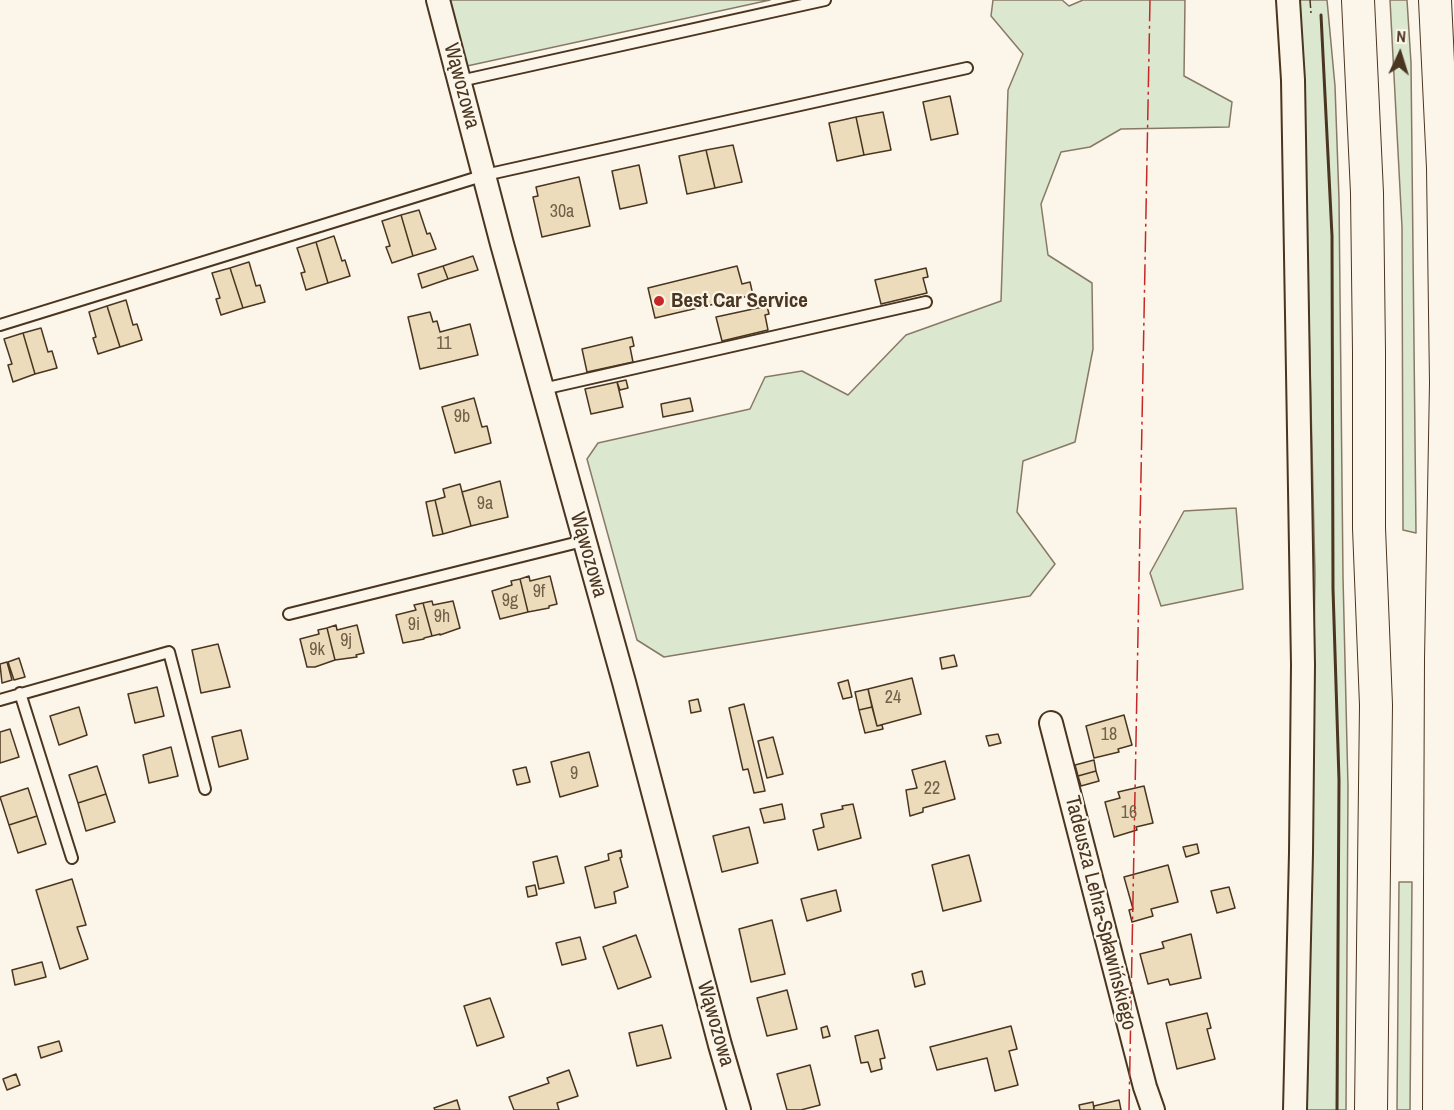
<!DOCTYPE html>
<meta charset="utf-8">
<style>
body{margin:0}
#map{position:relative;width:1454px;height:1110px;overflow:hidden;background:#fbf6e9;font-family:"Archivo Narrow",sans-serif}
canvas{display:block}
.north{position:absolute;left:1370px;top:24px;width:60px;height:60px;-webkit-text-stroke:4px #fbf6e9;paint-order:stroke;rotate:4deg;font-size:16px;font-weight:700;line-height:24px;text-align:center;color:#4a3520}
.north::after{content:'';display:block;margin:auto;width:21px;height:27px;background:#4a3520;clip-path:polygon(50% 0,100% 100%,50% 72%,0 100%)}
</style>
<div id="map">
<canvas width="1454" height="1110"></canvas>
<div class="north">N</div>
</div>
<script>
const ctx = document.querySelector('canvas').getContext('2d');
ctx.lineJoin = 'round';
function fill(path, color) { ctx.fillStyle = color; ctx.fill(path, 'evenodd'); }
const toPath = rows => new Path2D(rows.map(r => 'M' + r).join(''));
function stroke(path, color, width, dash) { ctx.strokeStyle = color; ctx.lineWidth = width; ctx.lineCap = dash ? 'butt' : 'round'; ctx.setLineDash(dash || []); ctx.stroke(path); }
function drawText(font, color, halo, rows, align = 'center') {
  ctx.font = font + ' "Archivo Narrow",sans-serif'; ctx.lineWidth = 4.5; ctx.setLineDash([]); ctx.textBaseline = 'middle'; ctx.strokeStyle = halo; ctx.fillStyle = color; for (const [text, x, y, turn = 0] of rows) {
    ctx.save(); ctx.translate(x, y); ctx.rotate((+turn || 0) * Math.PI / 180); ctx.textAlign = isNaN(turn) ? turn : align; if (halo) ctx.strokeText(text, 0, 0); ctx.fillText(text, 0, 0); ctx.restore();
  }
}
const green = toPath([
 [447,0,770,0,467,66,447,0],
 [993,0,1062,0,1069,6,1083,0,1185,0,1184,76,1232,102,1229,127,1121,129,1090,147,1061,152,1041,204,1048,255,1092,283,1093,349,1075,442,1023,461,1017,512,1055,564,1030,596,664,657,637,640,587,459,598,443,750,409,765,377,802,371,848,395,906,335,1001,301,1008,90,1023,54,991,16,993,0],
 [1296,0,1327,0,1335,86,1339,199,1343,577,1348,787,1346,1110,1307,1110,1315,574,1306,198,1296,0],
 [1390,0,1407,0,1411,63,1416,533,1403,530,1402,227,1390,0],
 [1236,508,1243,589,1161,606,1150,573,1184,511,1236,508],
 [1399,882,1412,882,1410,1110,1397,1110,1399,882]
]);
fill(green, '#dce7d0');
stroke(green, '#887966', 1.5);
const building = toPath([
 [950,96,958,134,931,140,923,102,950,96],
 [883,112,891,150,864,155,856,117,883,112],
 [856,117,864,155,837,161,829,123,856,117],
 [733,145,742,182,715,188,706,150,733,145],
 [706,150,715,188,687,194,679,156,706,150],
 [639,165,647,203,620,209,612,171,639,165],
 [579,177,590,226,542,237,533,197,538,196,536,187,579,177],
 [419,210,427,234,430,233,436,249,413,256,401,215,419,210],
 [401,215,413,256,392,263,386,247,390,246,382,221,401,215],
 [334,236,342,261,345,260,350,276,328,283,316,242,334,236],
 [316,242,328,283,306,290,301,273,305,272,297,248,316,242],
 [473,256,478,270,448,279,443,266,473,256],
 [249,262,256,286,260,285,265,302,243,308,230,268,249,262],
 [443,266,448,279,422,288,418,274,443,266],
 [737,266,742,284,750,282,753,295,655,318,648,288,737,266],
 [230,268,243,308,221,315,216,299,220,298,212,273,230,268],
 [926,268,928,277,923,278,927,293,881,304,875,280,926,268],
 [126,300,133,325,137,324,142,340,120,347,107,306,126,300],
 [107,306,120,347,98,354,93,338,96,337,89,312,107,306],
 [767,306,769,314,765,315,768,330,722,341,716,317,767,306],
 [430,312,433,322,437,321,440,332,470,324,478,355,420,369,408,317,430,312],
 [41,328,48,352,52,351,57,368,35,374,23,333,41,328],
 [23,333,35,374,13,382,8,365,12,364,4,339,23,333],
 [632,337,634,346,630,347,633,362,587,372,582,349,632,337],
 [626,380,628,388,620,390,617,382,626,380],
 [617,382,623,407,591,414,585,389,617,382],
 [474,398,482,427,487,426,491,443,455,453,442,407,474,398],
 [690,398,693,411,663,417,661,404,690,398],
 [500,481,508,517,471,526,462,492,500,481],
 [460,484,471,526,443,534,435,500,445,497,443,489,460,484],
 [435,500,443,534,433,536,426,502,435,500],
 [529,576,530,581,550,576,557,604,549,606,549,608,528,612,520,579,529,576],
 [520,579,528,612,500,619,492,591,512,585,511,581,520,579],
 [432,601,433,605,453,601,460,628,440,635,440,634,432,636,423,603,432,601],
 [423,603,432,636,424,638,424,639,403,643,396,615,416,610,414,605,423,603],
 [336,625,337,630,357,625,364,653,356,655,357,657,335,660,327,628,336,625],
 [327,628,335,660,315,667,307,667,300,639,319,634,318,630,327,628],
 [218,644,230,687,201,693,192,650,218,644],
 [954,655,957,666,942,669,940,658,954,655],
 [19,658,25,677,14,680,8,662,19,658],
 [7,662,12,680,2,683,0,664,7,662],
 [912,678,921,714,877,726,868,689,912,678],
 [848,680,852,697,843,699,838,683,848,680],
 [157,687,164,716,135,723,128,694,157,687],
 [868,689,872,707,859,710,855,692,868,689],
 [698,699,701,711,691,713,689,701,698,699],
 [744,704,765,791,754,793,748,769,743,770,729,708,744,704],
 [79,707,87,735,59,745,50,716,79,707],
 [872,707,877,726,882,725,883,729,865,733,859,710,872,707],
 [1124,715,1132,745,1118,749,1119,752,1094,758,1086,726,1124,715],
 [10,729,19,757,0,763,0,732,10,729],
 [241,730,248,759,219,767,212,737,241,730],
 [998,734,1001,743,989,746,986,736,998,734],
 [773,737,783,774,767,778,758,741,773,737],
 [171,747,178,776,149,783,143,755,171,747],
 [589,752,598,786,560,797,551,762,589,752],
 [1094,760,1096,771,1078,776,1075,765,1094,760],
 [945,761,955,799,923,808,923,812,910,816,906,790,917,788,912,770,945,761],
 [97,766,106,794,78,803,69,775,97,766],
 [526,767,530,782,517,785,513,770,526,767],
 [1096,771,1099,781,1081,786,1078,776,1096,771],
 [1144,786,1153,823,1136,827,1137,830,1114,837,1105,802,1120,798,1118,792,1144,786],
 [28,788,37,816,9,825,0,797,28,788],
 [106,794,115,822,86,831,78,803,106,794],
 [782,804,785,819,764,823,760,809,782,804],
 [853,804,861,838,818,850,813,830,824,827,821,814,843,809,842,806,853,804],
 [37,816,46,844,18,853,9,825,37,816],
 [749,827,758,863,722,872,713,836,749,827],
 [1197,844,1199,853,1186,857,1183,847,1197,844],
 [621,850,622,857,620,858,628,887,614,892,616,903,595,908,585,867,609,860,608,854,621,850],
 [969,855,981,901,943,911,932,865,969,855],
 [557,856,564,883,539,889,533,862,557,856],
 [1168,865,1178,902,1151,909,1153,916,1132,922,1129,910,1133,909,1124,877,1168,865],
 [72,879,86,925,77,927,88,959,60,969,36,890,72,879],
 [535,885,537,895,528,897,526,887,535,885],
 [1229,887,1235,908,1217,913,1211,891,1229,887],
 [836,890,841,911,807,921,801,899,836,890],
 [772,920,785,974,751,982,739,929,772,920],
 [1191,934,1201,978,1170,985,1168,979,1148,984,1140,954,1164,948,1162,942,1191,934],
 [636,935,651,977,618,989,603,947,636,935],
 [580,937,586,959,562,965,556,943,580,937],
 [42,962,46,977,15,985,12,970,42,962],
 [922,971,925,984,915,987,912,974,922,971],
 [787,990,797,1029,767,1036,757,998,787,990],
 [490,998,504,1037,477,1046,464,1006,490,998],
 [1207,1013,1211,1028,1207,1029,1215,1059,1177,1069,1166,1023,1207,1013],
 [662,1025,671,1058,637,1066,629,1033,662,1025],
 [827,1026,830,1036,823,1038,821,1028,827,1026],
 [1011,1026,1017,1049,1009,1051,1018,1085,995,1091,987,1058,937,1070,930,1047,1011,1026],
 [878,1030,885,1058,880,1059,882,1069,871,1072,868,1062,861,1063,855,1036,878,1030],
 [59,1041,62,1051,41,1058,38,1047,59,1041],
 [810,1065,820,1105,801,1110,787,1110,777,1074,810,1065],
 [569,1070,578,1096,557,1103,559,1110,514,1110,509,1097,549,1083,547,1078,569,1070],
 [16,1074,20,1085,7,1090,3,1079,16,1074],
 [457,1100,460,1110,435,1110,434,1108,457,1100],
 [1119,1100,1121,1110,1094,1110,1094,1106,1119,1100],
 [1093,1102,1094,1110,1080,1110,1079,1105,1093,1102]
]);
fill(building, '#ecdcbc');
stroke(building, '#4a3520', 1.5);
const lane = toPath([
 [460,81,825,0],
 [0,325,485,175,967,68],
 [543,389,926,302],
 [289,614,583,541],
 [20,693,72,858],
 [0,700,169,652,205,789]
]);
const street = toPath([
 [438,0,502,244,624,682,720,1045,739,1110],
 [1288,0,1293,80,1303,665,1301,853,1295,1110],
 [1051,723,1145,1087,1153,1110]
]);
const secondary = toPath([
 [1358,0,1367,193,1369,352,1369,528,1376,705,1371,1110],
 [1435,0,1443,168,1446,383,1441,659,1439,1110]
]);
stroke(lane, '#4a3520', 14);
stroke(street, '#4a3520', 26);
stroke(secondary, '#4a3520', 34);
stroke(lane, '#fbf6e9', 10);
stroke(street, '#fbf6e9', 22);
stroke(secondary, '#fbf6e9', 32);
stroke(toPath([
 [1310,0,1311,13]
]), '#4a3520', 1.5, [8, 3]);
stroke(toPath([
 [1321,15,1332,236,1333,589,1339,780,1337,1110]
]), '#4a3520', 3);
stroke(toPath([
 [1129,1110,1150,0]
]), '#c62828', 1.5, [21, 4.5, 3, 4.5]);
for (const [x, y, r, color] of [
 [659,301,6,"#c62828"]
]) { const dot = new Path2D(); dot.arc(x, y, r, 0, 2 * Math.PI); ctx.fillStyle = color; ctx.fill(dot); stroke(dot, '#fbf6e9', 2); }
drawText('18px', '#725f47', null, [
 ["30a",562,212],
 ["11",444,344],
 ["9b",462,417],
 ["9a",485,504],
 ["9f",539,592],
 ["9g",510,601],
 ["9h",442,617],
 ["9i",414,625],
 ["9j",346,641],
 ["9k",317,650],
 ["24",893,698],
 ["18",1109,735],
 ["9",574,774],
 ["22",932,789],
 ["16",1129,813]
]);
drawText('21px', '#4a3520', '#fbf6e9', [
 ["Wąwozowa",461,86,75],
 ["Wąwozowa",588,555,74],
 ["Tadeusza Lehra-Spławińskiego",1100,913,76],
 ["Wąwozowa",715,1024,74]
]);
drawText('bold 21px', '#4a3520', '#fbf6e9', [
 ["Best Car Service",671,301]
], 'left');
</script>
